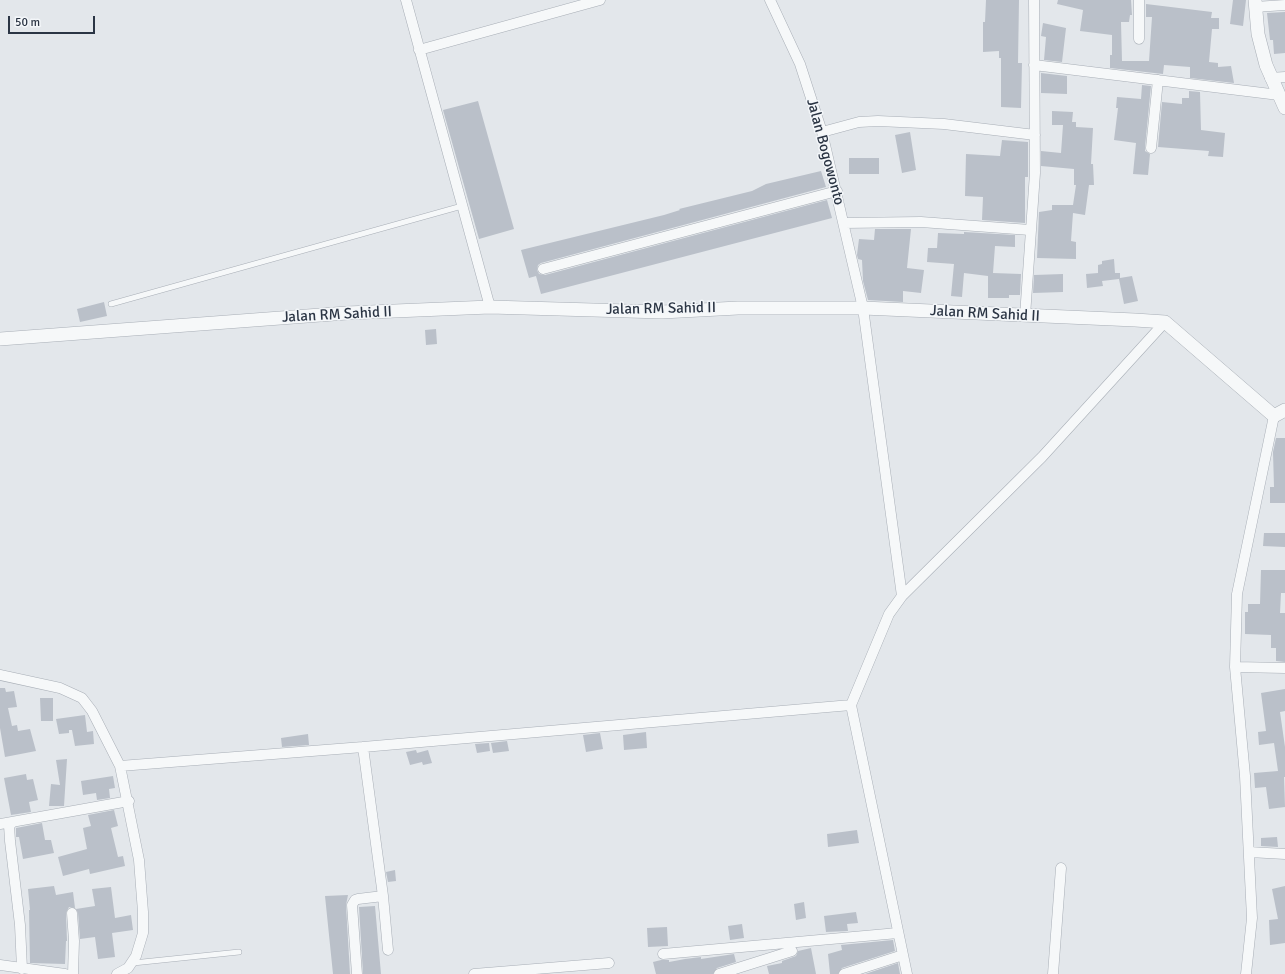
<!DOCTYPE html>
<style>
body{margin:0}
#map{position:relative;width:1285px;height:974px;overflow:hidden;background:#e3e7eb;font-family:Signika,sans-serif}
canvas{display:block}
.scale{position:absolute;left:8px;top:16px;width:87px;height:18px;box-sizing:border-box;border:2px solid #2b3544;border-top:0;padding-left:5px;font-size:12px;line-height:14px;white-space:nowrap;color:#2b3544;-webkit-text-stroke:3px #f3f6f9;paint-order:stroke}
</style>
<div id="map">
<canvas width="1285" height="974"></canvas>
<div class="scale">50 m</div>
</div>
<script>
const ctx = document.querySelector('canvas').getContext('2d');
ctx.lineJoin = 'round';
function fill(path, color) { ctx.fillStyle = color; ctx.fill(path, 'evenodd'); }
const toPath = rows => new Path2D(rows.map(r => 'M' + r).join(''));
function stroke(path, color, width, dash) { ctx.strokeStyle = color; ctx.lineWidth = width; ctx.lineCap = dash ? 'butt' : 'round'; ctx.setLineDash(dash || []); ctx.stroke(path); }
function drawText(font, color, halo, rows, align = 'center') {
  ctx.font = font + ' Signika,sans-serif'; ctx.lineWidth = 3; ctx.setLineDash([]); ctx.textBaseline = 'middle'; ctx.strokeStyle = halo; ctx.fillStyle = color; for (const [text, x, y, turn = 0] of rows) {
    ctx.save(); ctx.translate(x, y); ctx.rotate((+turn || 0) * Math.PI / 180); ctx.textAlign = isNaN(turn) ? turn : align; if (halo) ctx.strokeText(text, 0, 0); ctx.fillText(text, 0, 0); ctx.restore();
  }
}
fill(toPath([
 [986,0,1019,0,1018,63,1022,63,1021,108,1001,107,1001,58,999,58,999,51,983,52,983,22,985,22],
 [1058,0,1131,0,1132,15,1130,15,1129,22,1121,22,1122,61,1149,61,1152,17,1146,17,1146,4,1212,12,1211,18,1219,18,1219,29,1212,29,1209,62,1218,63,1218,67,1231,66,1234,83,1190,78,1190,67,1164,65,1163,74,1110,68,1110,55,1112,55,1112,35,1080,31,1083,10,1057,4],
 [1233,0,1246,0,1243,26,1230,24],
 [1285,12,1285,53,1274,54,1273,40,1270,40,1267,13],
 [1043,23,1066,28,1062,62,1044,60,1046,37,1041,36],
 [1041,73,1067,76,1067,94,1041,93],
 [1142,85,1151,86,1145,147,1145,151,1150,154,1148,175,1133,174,1136,143,1114,140,1118,108,1116,108,1117,97,1141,99],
 [1189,91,1200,92,1201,130,1225,133,1223,157,1208,156,1209,151,1158,147,1162,102,1182,104,1182,98,1189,98],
 [478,101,514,229,479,239,443,110],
 [1052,111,1073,112,1072,122,1076,122,1076,127,1093,128,1091,164,1093,164,1094,185,1089,185,1085,215,1073,213,1071,241,1076,242,1076,259,1037,258,1039,212,1052,210,1052,205,1073,205,1076,185,1074,185,1074,169,1041,166,1041,151,1061,153,1063,125,1052,125],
 [910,132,916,170,902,173,895,135],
 [1002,140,1028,142,1028,177,1025,177,1025,223,982,220,983,197,965,196,966,154,1000,156],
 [849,158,879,158,879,174,849,174],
 [821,171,826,187,541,263,538,265,537,270,539,274,545,275,827,200,832,218,541,294,536,276,529,278,521,250,664,215,680,210,679,209,752,191,766,184],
 [875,229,911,229,907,268,924,270,921,293,903,291,903,302,868,300,863,281,862,260,858,259,857,255,859,239,874,240],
 [964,232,1015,235,1015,247,995,246,993,273,1021,274,1020,295,1009,295,1009,298,988,298,988,276,964,273,962,297,951,296,954,264,927,262,928,248,937,248,938,233,964,234],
 [1114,259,1115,273,1120,273,1120,278,1132,276,1138,301,1124,304,1119,279,1102,281,1103,286,1087,288,1086,274,1098,273,1098,265,1102,264,1102,261],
 [1063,274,1063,292,1033,293,1034,275],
 [104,302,107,316,80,322,77,309],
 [436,329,437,344,426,345,425,330],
 [1276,438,1285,438,1285,503,1270,503,1270,487,1274,487,1273,452],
 [1264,533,1285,533,1285,547,1263,546],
 [1261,570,1285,570,1285,593,1281,593,1280,613,1285,613,1285,662,1276,661,1276,648,1271,648,1271,635,1245,634,1245,612,1248,612,1248,604,1260,604],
 [0,688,5,688,6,692,14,691,17,707,8,708,12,726,17,725,18,731,30,729,36,751,5,757,0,728],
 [1285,689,1285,711,1280,712,1285,747,1285,777,1284,777,1285,807,1269,809,1266,787,1255,788,1254,773,1278,771,1274,743,1259,745,1258,732,1266,731,1261,693],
 [40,698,53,698,53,721,41,721],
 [85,715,87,732,93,731,94,744,75,746,72,730,69,730,69,733,59,734,56,719],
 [646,732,647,748,624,750,623,735],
 [600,733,603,749,586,752,583,735],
 [308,734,309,745,282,747,281,738],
 [507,741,509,751,493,753,491,743],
 [489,743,490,751,477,753,475,744],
 [416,750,417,753,428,750,432,763,423,765,422,762,410,765,406,752],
 [67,759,64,806,49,806,51,784,60,785,56,760],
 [26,774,27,780,33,779,38,800,29,802,31,812,11,815,4,778],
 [113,776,115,788,109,789,110,798,97,800,96,793,83,795,81,781],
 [114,810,118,826,111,828,118,857,123,856,125,866,90,874,89,869,63,876,58,857,87,849,83,828,91,826,88,815],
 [42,823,45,840,51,840,54,853,23,859,19,837,16,837,16,828],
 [857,830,859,843,828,847,827,834],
 [1277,837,1278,847,1261,846,1261,838],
 [395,870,396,881,388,882,386,872],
 [54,886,56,895,73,892,75,908,69,907,66,913,67,941,66,941,65,964,30,963,29,910,30,910,28,889],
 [1285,886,1285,943,1270,945,1269,920,1278,919,1272,889],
 [111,887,115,918,131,915,133,930,112,933,115,957,98,959,95,937,80,939,78,913,76,909,95,906,92,889],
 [348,895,346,905,350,974,333,974,325,896],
 [804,902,806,918,796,920,794,904],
 [375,906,381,974,363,974,359,907],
 [856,912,858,923,847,924,848,931,826,932,824,916],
 [742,924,744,938,730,940,728,926],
 [667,927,668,946,648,947,647,928],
 [893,940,895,951,842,968,838,974,830,974,828,954,842,950,841,945],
 [811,948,816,974,769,974,767,966,782,963,782,961,796,956,798,951],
 [734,954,736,962,717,968,713,974,656,974,653,962,661,960,669,960,669,962,685,959,701,957,701,959],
 [898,963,900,974,865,974]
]), '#bac0c9');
const service = toPath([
 [111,304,462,206],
 [133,963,239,952]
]);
const minor = toPath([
 [406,0,490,307],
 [770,0,800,64,822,132,863,308,902,596],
 [1255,7,1285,5],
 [1139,39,1139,0],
 [419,50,600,0],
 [1034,65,1279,95],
 [1270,78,1285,77],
 [822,132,859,122,878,121,944,124,1035,135],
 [1151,148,1158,80],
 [844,223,921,222,1030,230],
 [543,269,837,191],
 [1025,316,1035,173,1034,0],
 [1235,667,1285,668],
 [0,675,60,688,82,698,92,711,120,766,139,860,143,912,143,933,136,956,128,968,117,974],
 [363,747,383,896,388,950],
 [120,766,363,747,851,705],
 [12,823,9,825,10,841,20,925,22,969],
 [0,824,129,801],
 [1249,852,1285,854],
 [72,913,74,941,73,974],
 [663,954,898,933],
 [0,965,65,974],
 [357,974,352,905,355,900,358,899,383,896],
 [474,974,609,963],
 [719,974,792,951],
 [844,974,903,955],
 [907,974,851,705,889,614,902,596,1042,457,1165,322],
 [1053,974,1061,868],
 [1246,974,1252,918,1245,776,1235,667,1237,594,1274,416]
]);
const tertiary = toPath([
 [1255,0,1258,34,1266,65,1285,108],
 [0,339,347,313,490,307,662,312,738,308,863,308,1135,320,1165,322,1274,416,1285,410]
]);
stroke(service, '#a8aeb6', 6);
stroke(minor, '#a8aeb6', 11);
stroke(tertiary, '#a8aeb6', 14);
stroke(service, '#f6f8f9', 5);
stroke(minor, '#f6f8f9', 10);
stroke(tertiary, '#f6f8f9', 13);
drawText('15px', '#2b3544', '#f3f6f9', [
 ["Jalan Bogowonto",825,152,75],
 ["Jalan RM Sahid II",661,309,-1],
 ["Jalan RM Sahid II",985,314,3],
 ["Jalan RM Sahid II",337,315,-3]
]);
</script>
